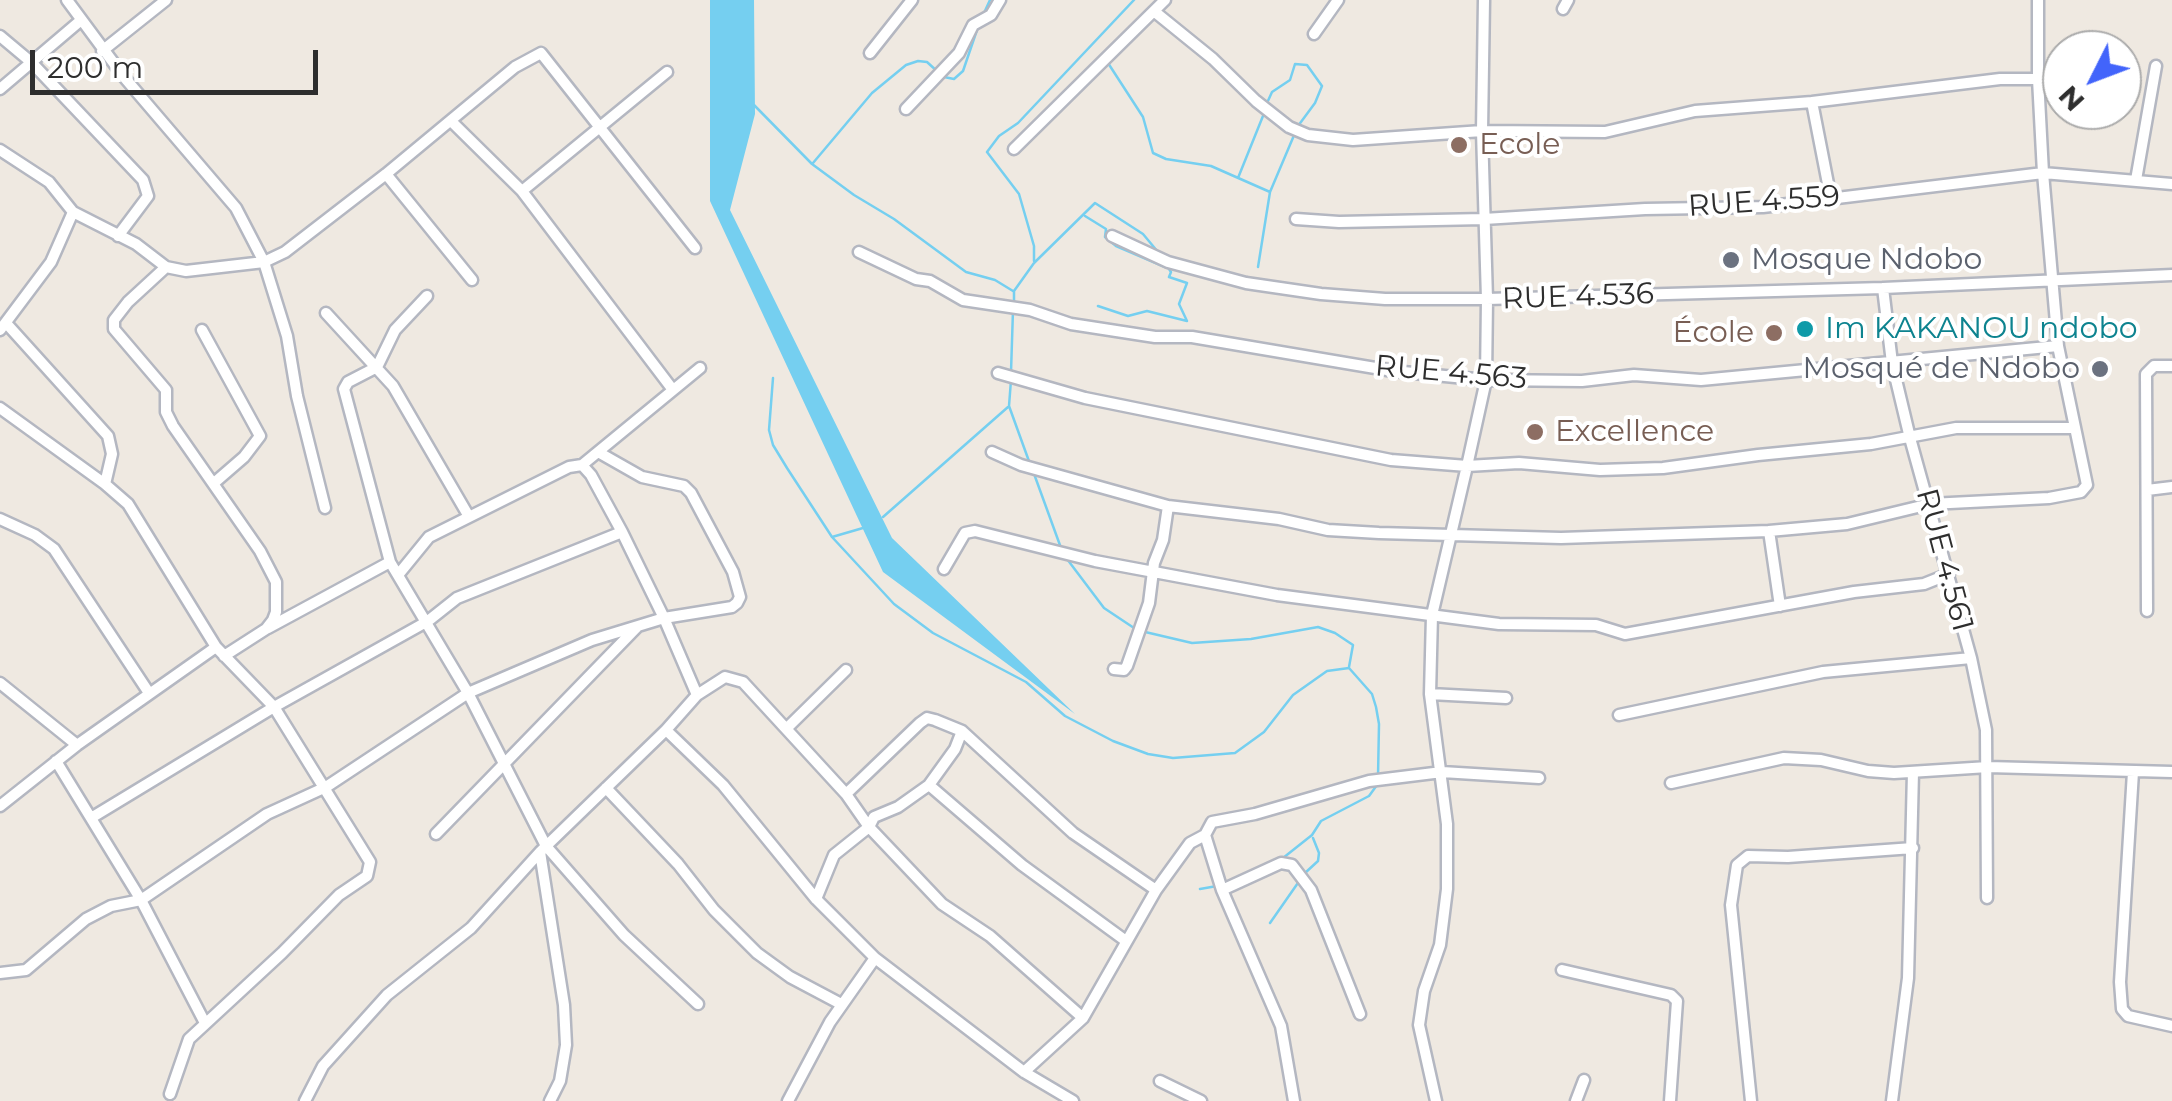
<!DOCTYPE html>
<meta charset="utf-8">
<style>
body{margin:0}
#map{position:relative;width:2172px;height:1101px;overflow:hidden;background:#efe9e1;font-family:Montserrat,sans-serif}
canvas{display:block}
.north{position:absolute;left:2042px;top:30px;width:100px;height:100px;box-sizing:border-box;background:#fff;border:2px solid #ababab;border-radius:50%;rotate:228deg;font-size:28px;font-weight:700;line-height:40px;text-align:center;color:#2e2e2e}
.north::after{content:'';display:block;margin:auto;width:35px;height:45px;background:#4264fb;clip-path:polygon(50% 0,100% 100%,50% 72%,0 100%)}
.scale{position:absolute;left:30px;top:50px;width:288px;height:45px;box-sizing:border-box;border:5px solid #2e2e2e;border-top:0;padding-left:12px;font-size:30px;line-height:35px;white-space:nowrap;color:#2e2e2e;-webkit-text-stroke:8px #fff;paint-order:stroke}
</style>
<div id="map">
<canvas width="2172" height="1101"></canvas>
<div class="north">N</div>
<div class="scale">200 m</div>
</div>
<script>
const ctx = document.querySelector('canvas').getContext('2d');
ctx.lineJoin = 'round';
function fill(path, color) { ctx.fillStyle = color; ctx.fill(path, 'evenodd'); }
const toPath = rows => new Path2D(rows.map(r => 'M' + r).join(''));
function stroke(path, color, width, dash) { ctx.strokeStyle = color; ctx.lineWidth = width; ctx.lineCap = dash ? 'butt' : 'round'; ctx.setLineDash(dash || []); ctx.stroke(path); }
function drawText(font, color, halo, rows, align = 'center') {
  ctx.font = font + ' Montserrat,sans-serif'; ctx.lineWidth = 8; ctx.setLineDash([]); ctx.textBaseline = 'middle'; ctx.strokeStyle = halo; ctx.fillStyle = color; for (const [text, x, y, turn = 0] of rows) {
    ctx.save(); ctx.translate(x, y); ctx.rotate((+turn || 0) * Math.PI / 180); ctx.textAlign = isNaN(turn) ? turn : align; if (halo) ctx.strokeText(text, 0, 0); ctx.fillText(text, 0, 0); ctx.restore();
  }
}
fill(toPath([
 [710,0,754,0,755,114,730,210,892,538,1075,714,883,572,710,201]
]), '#75cff0');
stroke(toPath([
 [984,13,990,0],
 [1108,63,1143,117,1153,153,1166,159,1211,166,1270,192],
 [944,77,954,79,963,71,977,30],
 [1267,103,1272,92,1290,80,1295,64,1307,65,1322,86,1315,103,1298,126],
 [754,105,812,164,854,195,894,219,966,272,995,280,1013,291],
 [813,163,872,93,906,65,918,61,927,62,938,72],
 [1238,178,1265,111],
 [1085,216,1106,229,1105,237,1116,246,1165,267],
 [1034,261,1034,246,1019,194,987,152,999,136,1018,123,1134,0],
 [1258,267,1270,192,1295,133],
 [1014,302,1014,291,1034,263,1095,203,1143,234,1158,252],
 [1098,306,1128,316,1147,311,1187,321,1179,304,1187,283,1169,277,1171,272,1167,266],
 [1011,372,1013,310],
 [773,378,769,430,773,445,787,468,832,537,894,604,933,633,1026,682,1065,716,1113,741,1148,754,1173,758,1235,753,1264,732,1293,695,1327,671,1349,668,1372,694,1376,707,1379,724,1378,777],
 [1011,380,1009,406,1030,464],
 [1033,471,1061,548],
 [883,517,1008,407],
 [832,537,863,528],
 [1067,559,1104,608,1134,628],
 [1141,631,1192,643,1251,639,1318,627,1335,633,1353,645,1349,667],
 [1283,858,1312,835,1321,821,1369,796,1377,785],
 [1305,873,1318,861,1319,853,1313,838],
 [1200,889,1217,886],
 [1270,923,1300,880]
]), '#75cff0', 2.5);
const street = toPath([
 [67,0,124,77,236,208,264,262,287,336,297,396,325,508],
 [1484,0,1482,131,1605,132,1695,111,1812,102,2000,79,2038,79],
 [1563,9,1568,0],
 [1314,34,1338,0],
 [0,36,31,62,143,180,148,196,118,236],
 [102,51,166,0],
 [870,53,912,0],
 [0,89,80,21],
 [1812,102,1831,199],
 [906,109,959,53,973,25,991,15,1000,0],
 [451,121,522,191,673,390],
 [1014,149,1165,0],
 [0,150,49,182,73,212,136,244,166,267,186,271,264,262,285,252,386,174,472,280],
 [386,174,515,67,541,53,695,248],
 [2136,180,2156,66],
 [522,191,667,72],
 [1296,219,1339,222,1484,219,1645,209,1763,207,2043,173,2038,79,2038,0],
 [1112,236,1168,262,1246,283,1321,294,1385,299,1487,299,1883,288,2172,275],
 [859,252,916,279,930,281,963,300,1030,310,1071,324,1155,337,1192,337,1393,371,1486,380,1582,381,1634,375,1701,380,2058,346],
 [166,267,128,302,114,320,114,329,166,390,166,412,173,426,260,551,276,582,276,612,273,620,266,629,224,656],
 [427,296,395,330,377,367,348,382,344,389,390,562,468,693,546,846,624,935,698,1004],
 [326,313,393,386,468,515],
 [6,323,108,436,112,454,105,484],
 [0,330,51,262,73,212],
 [202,330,260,436,244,457,214,483],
 [998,373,1085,398,1391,460,1467,466,1486,380,1487,299,1482,131,1353,140,1308,135,1289,127,1256,101,1213,59,1155,12],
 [0,408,105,484,128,504,216,647,274,707,370,862,367,876,339,895,282,953,189,1039,170,1094],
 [992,452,1021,465,1168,506,1279,519,1328,530,1379,533,1561,538,1769,531,1847,524,1930,504,2049,498,2081,492,2087,485,2058,346,2043,173,2172,184],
 [582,465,591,475,622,532,664,618,732,607,737,603,740,597,733,572,691,493,684,486,642,477,598,452],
 [2147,490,2172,487],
 [0,519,35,535,54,549,149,693],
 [1769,531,1780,606],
 [944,569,965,533,975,531,1095,561,1277,595,1499,624,1596,625,1625,634,1854,592,1924,584,1949,574],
 [398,575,429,537,569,467,582,465,700,368],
 [2147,611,2146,374,2154,366,2172,366],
 [268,628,390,562],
 [1971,658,1986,730,1987,898],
 [1114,669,1124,670,1127,666,1149,603,1154,563,1163,540,1168,506],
 [0,683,77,745],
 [1430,694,1506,698],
 [1619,715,1823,672,1971,658,1910,438,1892,363,1883,288],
 [787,728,846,670],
 [666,730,723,785,816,899,875,958,1024,1072,1073,1101],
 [56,761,141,900,205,1023],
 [2133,772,2120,982,2122,1009,2128,1016,2172,1026],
 [1671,783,1784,758,1821,760,1868,771,1894,773,1988,767,2172,772],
 [929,785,1022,865,1126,941],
 [606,788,678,864,714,910,757,953,790,977,841,1004],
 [846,794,920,723,927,718,935,720,962,731,1073,833,1156,890],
 [0,806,77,745,216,647],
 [91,818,274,707,428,621,457,598,622,532],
 [436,834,637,627],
 [1205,835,1212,822,1255,814,1369,781,1442,772,1539,778],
 [540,852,564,1005,566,1045,560,1081,550,1101],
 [1222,890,1281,863,1292,865,1311,890,1360,1014],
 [816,899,834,855,869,827,874,817,898,807,929,785,955,749,962,731],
 [1562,970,1671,995,1677,1001,1670,1101],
 [0,973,26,970,86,919,111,906,141,900,267,814,326,787,468,693,592,640,664,618,697,695],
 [1024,1072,1083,1018,1156,890,1190,843,1205,835,1222,890,1281,1026,1294,1101],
 [1160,1081,1201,1101],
 [305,1101,323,1066,387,995,471,928,540,852,666,730,697,695,725,677,743,682,846,794,869,827,942,904,990,936,1083,1018],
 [788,1101,830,1022,875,958],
 [1436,1101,1419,1025,1424,991,1440,945,1447,889,1447,824,1430,694,1432,615,1467,466,1519,463,1600,470,1663,468,1758,455,1871,444,1956,428,2074,428],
 [1576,1101,1584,1080],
 [1751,1101,1731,905,1737,865,1748,856,1788,857,1913,848],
 [1892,1101,1908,978,1913,772]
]);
stroke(street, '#b4b7c1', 15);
stroke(street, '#fff', 10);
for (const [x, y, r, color] of [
 [1459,145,10,"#8d6e63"],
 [1731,260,10,"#6b7280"],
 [1805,329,10,"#0f9aa8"],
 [1774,333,10,"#8d6e63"],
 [2100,369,10,"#6b7280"],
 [1535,432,10,"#8d6e63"]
]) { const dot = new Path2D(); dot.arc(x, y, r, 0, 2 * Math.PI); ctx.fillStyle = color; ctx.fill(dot); stroke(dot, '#fff', 4); }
drawText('30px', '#785e54', '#fff', [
 ["Ecole",1479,145],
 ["École",1754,333,"right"],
 ["Excellence",1555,432]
], 'left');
drawText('30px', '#2e2e2e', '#fff', [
 ["RUE 4.559",1764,202,-4],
 ["RUE 4.536",1578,297,-2],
 ["RUE 4.563",1451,373,5],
 ["RUE 4.561",1944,560,75]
]);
drawText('30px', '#5b616d', '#fff', [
 ["Mosque Ndobo",1751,260],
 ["Mosqué de Ndobo",2080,369,"right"]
], 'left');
drawText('30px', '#0d838f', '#fff', [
 ["Im KAKANOU ndobo",1825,329]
], 'left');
</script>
